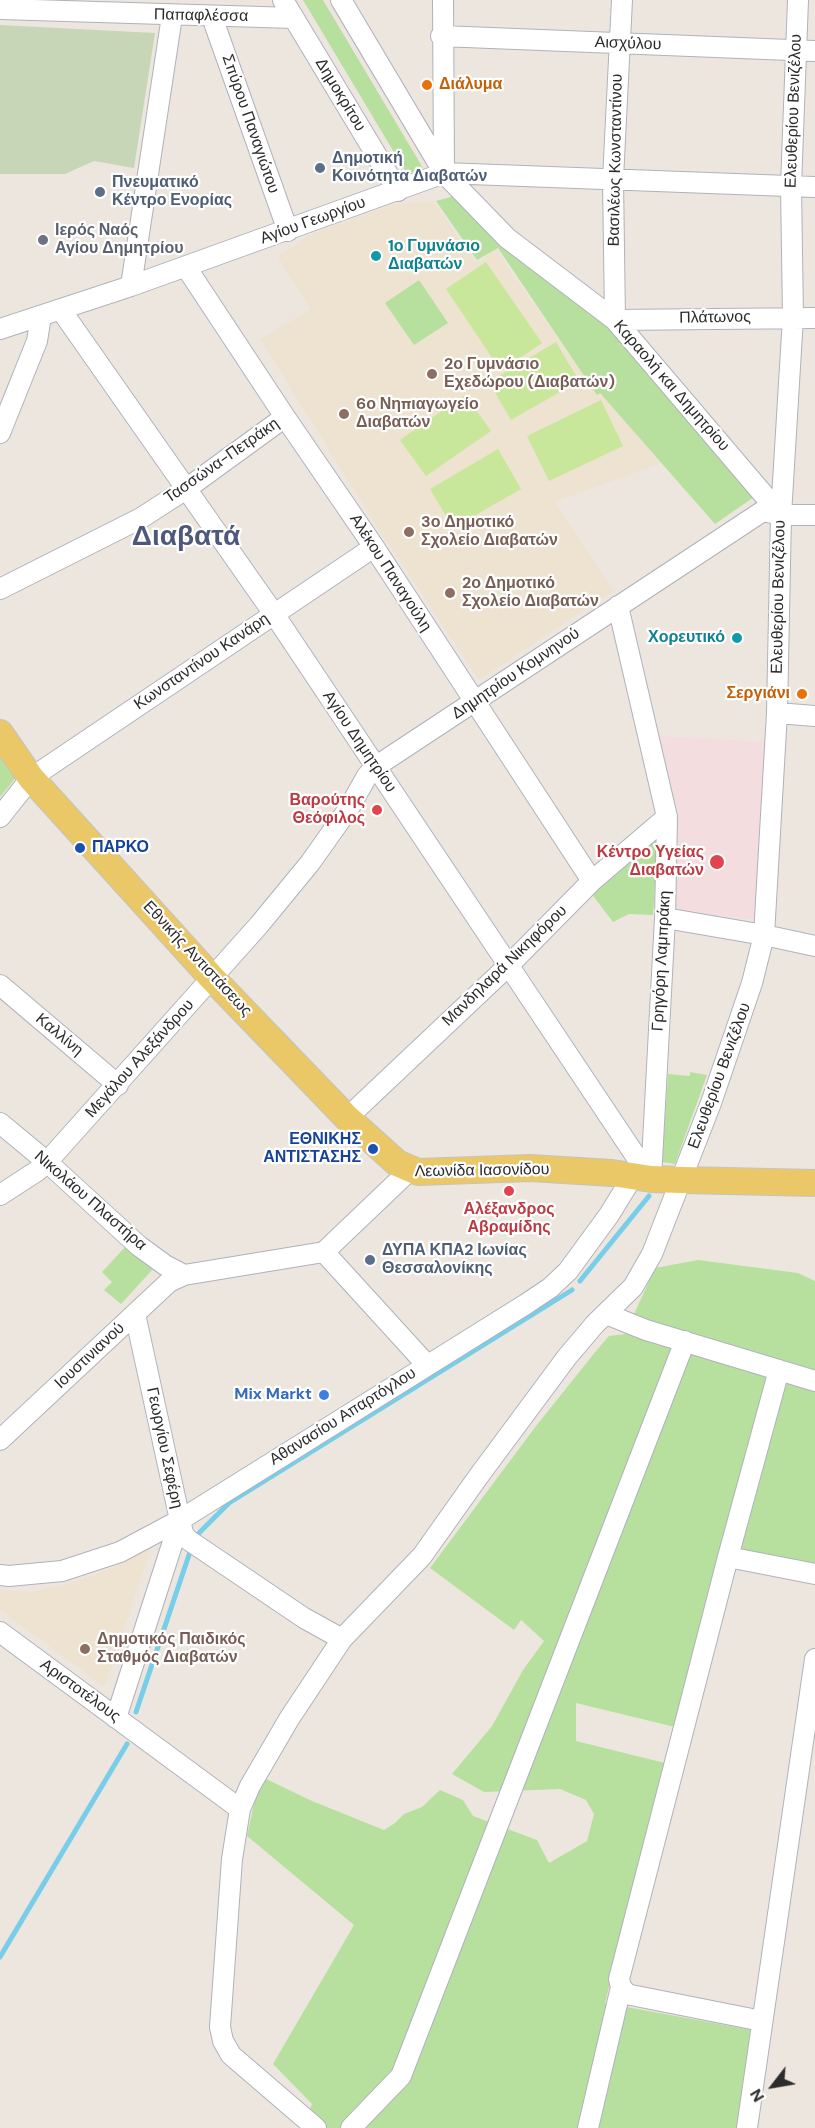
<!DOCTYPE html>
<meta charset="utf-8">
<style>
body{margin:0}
#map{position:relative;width:815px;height:2128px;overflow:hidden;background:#ede6df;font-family:"DM Sans",sans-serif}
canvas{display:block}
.north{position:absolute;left:743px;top:2056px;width:60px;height:60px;-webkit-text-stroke:4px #fff;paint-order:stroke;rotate:239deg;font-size:16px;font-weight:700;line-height:24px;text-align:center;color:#2c2c2c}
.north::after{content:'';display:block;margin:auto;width:21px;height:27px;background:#2c2c2c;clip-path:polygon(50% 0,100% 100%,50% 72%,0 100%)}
</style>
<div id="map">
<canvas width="815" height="2128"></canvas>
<div class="north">N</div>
</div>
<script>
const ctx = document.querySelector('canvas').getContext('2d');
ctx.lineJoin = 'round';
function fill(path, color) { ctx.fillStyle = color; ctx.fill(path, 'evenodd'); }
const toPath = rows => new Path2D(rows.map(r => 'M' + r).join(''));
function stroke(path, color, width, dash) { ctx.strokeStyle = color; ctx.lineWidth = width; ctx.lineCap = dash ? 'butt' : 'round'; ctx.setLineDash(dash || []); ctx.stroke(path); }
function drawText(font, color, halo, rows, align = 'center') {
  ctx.font = font + ' "DM Sans",sans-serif'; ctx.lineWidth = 4.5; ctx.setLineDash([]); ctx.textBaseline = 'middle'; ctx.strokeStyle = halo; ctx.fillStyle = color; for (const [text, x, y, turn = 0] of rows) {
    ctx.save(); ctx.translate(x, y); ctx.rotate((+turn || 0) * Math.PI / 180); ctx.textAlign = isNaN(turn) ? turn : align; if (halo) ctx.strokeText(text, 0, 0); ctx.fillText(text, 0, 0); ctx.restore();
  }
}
fill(toPath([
 [434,202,476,263,496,250,597,394,600,393,661,463,555,502,613,591,479,680,369,514,260,339,311,309,278,257,309,235,396,203],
 [152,1546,105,1687,0,1610,0,1590,32,1592,76,1581,115,1567]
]), '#ede3d0');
fill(toPath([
 [658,736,768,742,757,920,672,910]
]), '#f3dddf');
fill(toPath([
 [303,0,323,0,423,168,407,174],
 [454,196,610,324,757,495,715,524,600,393,597,395,498,248,477,260,436,201],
 [419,280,448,323,414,345,385,303],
 [0,749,18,775,0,797],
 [650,838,658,839,653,915,629,914,613,922,591,893],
 [690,1072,707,1075,675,1164,662,1162,668,1074,690,1076],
 [127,1245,153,1269,121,1304,104,1290,112,1282,102,1272],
 [698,1260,798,1273,815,1281,815,1570,721,1551,675,1727,576,1703,576,1741,665,1763,605,2003,752,2030,739,2128,301,2128,312,2104,273,2064,354,1925,247,1836,254,1804,264,1778,312,1801,384,1830,395,1823,404,1814,422,1807,440,1790,463,1800,473,1816,537,1840,549,1863,587,1841,594,1814,586,1800,560,1789,484,1792,452,1774,492,1726,523,1670,544,1641,521,1620,514,1630,430,1568,536,1426,596,1351,609,1336,625,1334,655,1268]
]), '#b7e09f');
fill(toPath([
 [0,25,155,33,134,168,94,161,65,174,0,174]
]), '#c7d6b7');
fill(toPath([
 [486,262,542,343,501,371,446,289],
 [556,342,579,381,511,420,489,382],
 [465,395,491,431,426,476,400,440],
 [601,400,623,446,549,481,527,436],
 [498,449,521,489,453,528,430,489]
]), '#c9e79b');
stroke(toPath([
 [580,1281,649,1196],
 [199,1533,229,1503,572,1290],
 [136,1712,190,1552],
 [0,1957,127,1744]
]), '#78cee9', 5);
const minor = toPath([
 [283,0,398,191],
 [341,0,444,173,507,238,615,320,781,515],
 [443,0,444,170],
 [622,0,613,179,615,320,815,318],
 [0,9,294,18],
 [212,17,288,231],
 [441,36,815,51],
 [186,267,285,417,374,547,592,881],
 [131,286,172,16],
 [61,310,274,614,651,1179],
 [0,329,131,286,444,173,815,187],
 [0,433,37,341,41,316],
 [0,589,141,518,186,489,285,417],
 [618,606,667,817,665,918,651,1179],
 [777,713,815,716],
 [0,817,31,778,374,547],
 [665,918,764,935,815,946],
 [0,985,118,1085],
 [347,1118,508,966,592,881,667,817],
 [0,1123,47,1162,139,1246,165,1265,184,1275],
 [0,1195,37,1171,47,1162,259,925,310,863,349,808,367,776,375,767,763,511,781,515,815,515],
 [324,1252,427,1365],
 [606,1314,646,1330,815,1381],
 [0,1440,169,1282,184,1275,324,1252,410,1170],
 [180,1520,183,1533,187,1539,304,1618,342,1639],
 [728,1557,815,1574],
 [0,1575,9,1576,62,1571,120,1552,180,1520,526,1304,550,1288,568,1271,609,1215,633,1176],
 [0,1632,240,1809],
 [116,1718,180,1520,135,1314],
 [621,1987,627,1994,631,1995,762,2021],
 [316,2128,231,2055,223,2041,220,2027,232,1859,240,1809,250,1786,289,1719,342,1639,422,1556,478,1477,567,1357,595,1324,633,1287,652,1254,711,1103,752,983,764,935,777,713,781,515,793,317,791,186,798,0],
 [351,2128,401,2076,685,1341],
 [588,2128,621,1987,619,1979,728,1557,779,1370],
 [747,2128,815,1659]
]);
const major = toPath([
 [0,733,31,778,212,978,347,1118,397,1163,418,1172,530,1168,612,1173,651,1179,682,1180,815,1183]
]);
stroke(minor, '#afb2bc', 22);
stroke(major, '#c4c4c4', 28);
stroke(minor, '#fff', 20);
stroke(major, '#eac767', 26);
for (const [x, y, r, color] of [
 [427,85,6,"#e8710a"],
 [320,168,6,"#5c6f8a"],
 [100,192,6,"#5c6f8a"],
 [43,240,6,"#6b7280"],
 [376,256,6,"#0f9aa8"],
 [432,374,6,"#8d6e63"],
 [344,414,6,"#8d6e63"],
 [409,532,6,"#8d6e63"],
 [450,593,6,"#8d6e63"],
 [737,638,6,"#0f9aa8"],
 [802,694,6,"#e8710a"],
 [377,810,6,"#e0444e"],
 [80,848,6,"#1a4fb4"],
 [717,862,8,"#e0444e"],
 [373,1149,6,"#1a4fb4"],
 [509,1191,6,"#e0444e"],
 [370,1260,6,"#5c6f8a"],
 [324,1395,6,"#3f7fe0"],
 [85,1649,6,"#8d6e63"]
]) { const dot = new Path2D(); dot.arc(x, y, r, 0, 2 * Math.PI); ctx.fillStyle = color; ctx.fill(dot); stroke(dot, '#fff', 2); }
drawText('16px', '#2c2c2c', '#fff', [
 ["Παπαφλέσσα",201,16,1],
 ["Αισχύλου",628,44,2],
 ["Δημοκρίτου",340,95,59],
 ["Ελευθερίου Βενιζέλου",794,111,-88],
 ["Σπύρου Παναγιώτου",250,124,71],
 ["Βασιλέως Κωνσταντίνου",616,160,-89],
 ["Αγίου Γεωργίου",313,221,-20],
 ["Πλάτωνος",715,318,-1],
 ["Καραολή και Δημητρίου",671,386,49],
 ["Τασσώνα-Πετράκη",222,461,-35],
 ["Αλέκου Παναγούλη",390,573,57],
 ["Ελευθερίου Βενιζέλου",779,597,-89],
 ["Κωνσταντίνου Κανάρη",202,662,-34],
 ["Δημητρίου Κομνηνού",516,674,-34],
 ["Αγίου Δημητρίου",359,742,56],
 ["Εθνικής Αντιστάσεως",197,959,47],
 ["Γρηγόρη Λαμπράκη",662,961,-87],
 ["Μανδηλαρά Νικηφόρου",505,966,-44],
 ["Καλλίνη",59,1035,40],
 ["Μεγάλου Αλεξάνδρου",140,1059,-48],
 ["Ελευθερίου Βενιζέλου",720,1076,-70],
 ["Λεωνίδα Ιασονίδου",482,1171,-1],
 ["Νικολάου Πλαστήρα",90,1201,41],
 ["Ιουστινιανού",90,1356,-43],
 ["Αθανασίου Απαρτόγλου",343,1417,-32],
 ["Γεωργίου Σεφέρη",164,1448,78],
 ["Αριστοτέλους",80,1691,36]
]);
drawText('bold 16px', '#c56008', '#fff', [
 ["Διάλυμα",439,85],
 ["Σεργιάνι",790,694,"right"]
], 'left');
drawText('bold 16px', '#4e5e75', '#fff', [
 ["Δημοτική",332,159],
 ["Κοινότητα Διαβατών",332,177],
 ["Πνευματικό",112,183],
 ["Κέντρο Ενορίας",112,201],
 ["ΔΥΠΑ ΚΠΑ2 Ιωνίας",382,1251],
 ["Θεσσαλονίκης",382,1269]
], 'left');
drawText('bold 16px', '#5b616d', '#fff', [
 ["Ιερός Ναός",55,231],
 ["Αγίου Δημητρίου",55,249]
], 'left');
drawText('bold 16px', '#0d838f', '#fff', [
 ["1ο Γυμνάσιο",388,247],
 ["Διαβατών",388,265],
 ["Χορευτικό",725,638,"right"]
], 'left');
drawText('bold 16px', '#785e54', '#fff', [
 ["2ο Γυμνάσιο",444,365],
 ["Εχεδώρου (Διαβατών)",444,383],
 ["6ο Νηπιαγωγείο",356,405],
 ["Διαβατών",356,423],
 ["3ο Δημοτικό",421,523],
 ["Σχολείο Διαβατών",421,541],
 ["2ο Δημοτικό",462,584],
 ["Σχολείο Διαβατών",462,602],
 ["Δημοτικός Παιδικός",97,1640],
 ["Σταθμός Διαβατών",97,1658]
], 'left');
drawText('bold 16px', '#be3a42', '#fff', [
 ["Βαρούτης",365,801],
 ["Θεόφιλος",365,819],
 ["Κέντρο Υγείας",704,853],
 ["Διαβατών",704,871],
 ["Αλέξανδρος",509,1210,"center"],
 ["Αβραμίδης",509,1228,"center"]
], 'right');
drawText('bold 16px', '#164399', '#fff', [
 ["ΠΑΡΚΟ",92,848],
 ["ΕΘΝΙΚΗΣ",361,1140,"right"],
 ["ΑΝΤΙΣΤΑΣΗΣ",361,1158,"right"]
], 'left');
drawText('bold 16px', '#366cbe', '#fff', [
 ["Mix Markt",312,1395]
], 'right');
drawText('bold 28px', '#4e587b', '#fff', [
 ["Διαβατά",186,538]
]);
</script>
